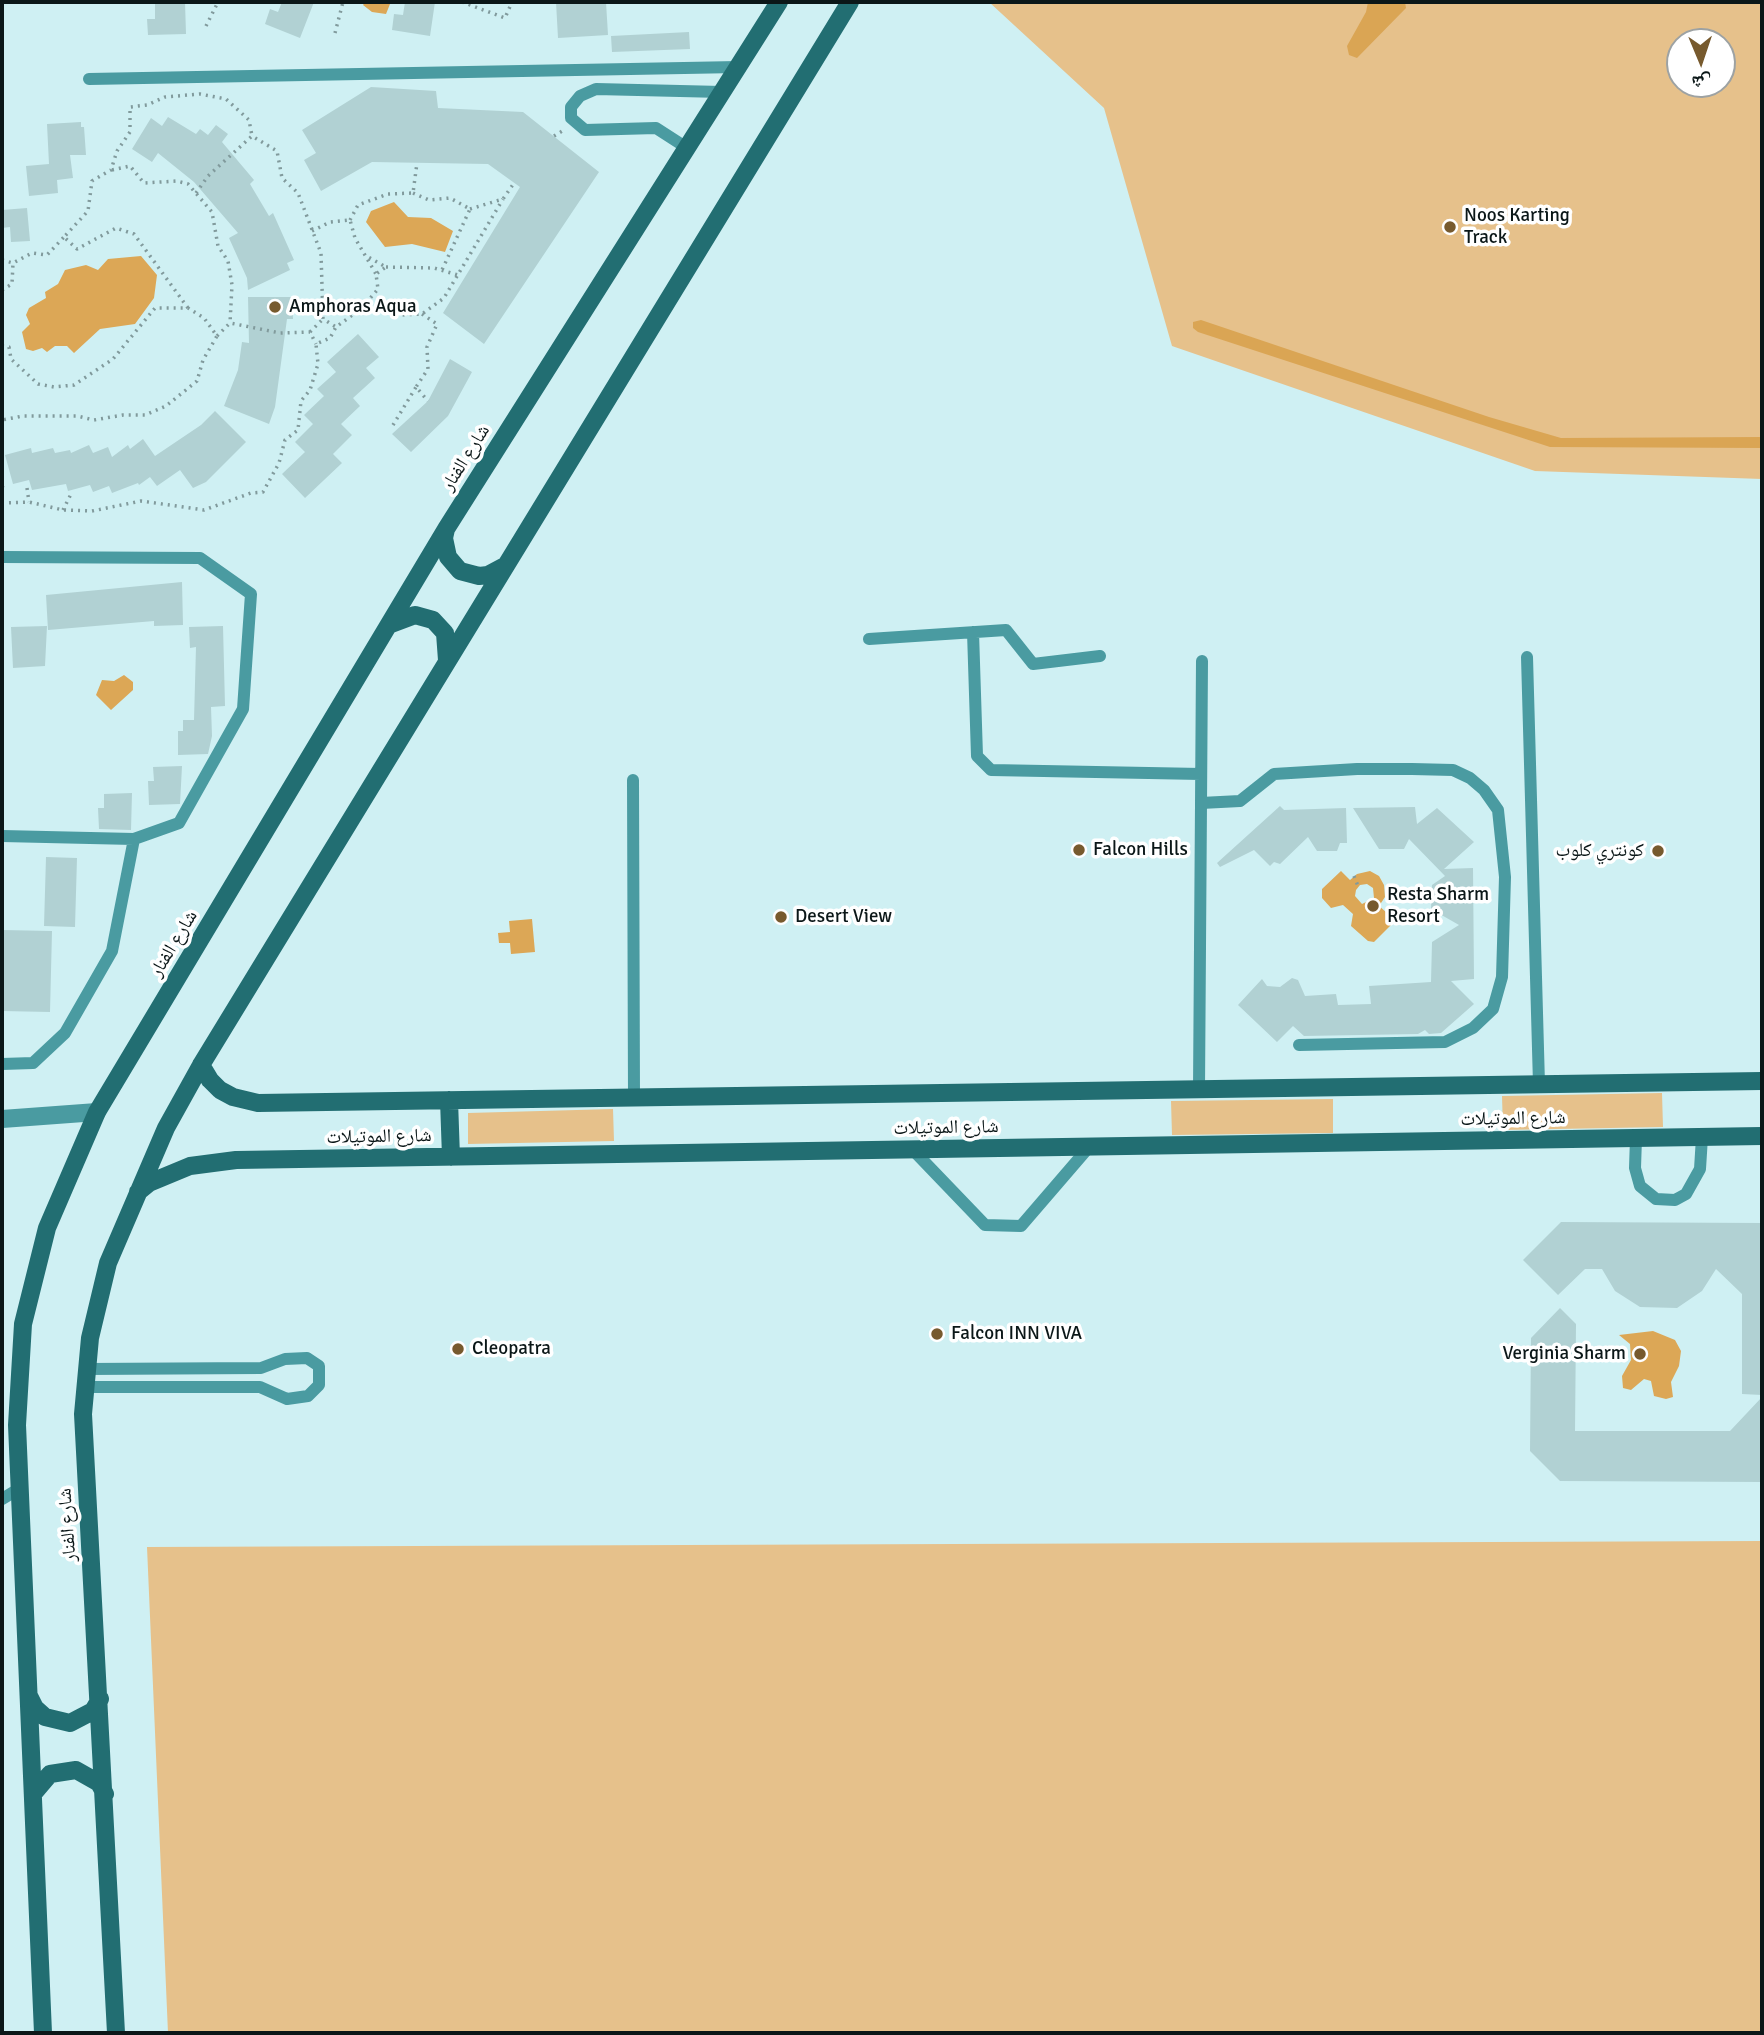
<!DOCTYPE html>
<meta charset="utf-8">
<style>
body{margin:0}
#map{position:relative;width:1764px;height:2035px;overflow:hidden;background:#cff0f3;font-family:Signika,"Noto Naskh Arabic",sans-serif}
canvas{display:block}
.frame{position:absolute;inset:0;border:4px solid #0b1718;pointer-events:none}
.north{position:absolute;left:1666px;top:28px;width:70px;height:70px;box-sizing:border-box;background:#fff;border:2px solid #9da2a3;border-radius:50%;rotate:178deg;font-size:19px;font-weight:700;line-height:28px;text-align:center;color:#0b1718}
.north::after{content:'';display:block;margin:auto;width:24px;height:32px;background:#775a2e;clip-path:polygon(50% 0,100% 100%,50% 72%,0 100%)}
</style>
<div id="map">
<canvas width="1764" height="2035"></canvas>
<div class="frame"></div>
<div class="north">ش</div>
</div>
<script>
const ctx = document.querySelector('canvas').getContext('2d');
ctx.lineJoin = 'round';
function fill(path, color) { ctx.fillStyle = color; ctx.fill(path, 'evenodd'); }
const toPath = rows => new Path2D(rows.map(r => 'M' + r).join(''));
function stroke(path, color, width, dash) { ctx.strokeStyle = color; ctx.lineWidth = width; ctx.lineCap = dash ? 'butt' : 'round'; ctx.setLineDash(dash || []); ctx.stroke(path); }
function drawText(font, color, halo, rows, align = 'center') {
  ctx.font = font + ' Signika,"Noto Naskh Arabic",sans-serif'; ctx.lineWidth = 7; ctx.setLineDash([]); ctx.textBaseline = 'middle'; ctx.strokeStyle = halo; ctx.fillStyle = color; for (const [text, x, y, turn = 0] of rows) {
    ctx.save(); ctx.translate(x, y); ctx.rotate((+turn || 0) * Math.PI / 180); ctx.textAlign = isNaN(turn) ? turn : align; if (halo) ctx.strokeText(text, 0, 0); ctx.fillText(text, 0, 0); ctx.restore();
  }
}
fill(toPath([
 [989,2,1762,2,1762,479,1535,471,1172,346,1104,108],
 [1680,42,1722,42,1722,84,1680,84],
 [1662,1093,1663,1127,1503,1130,1502,1096],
 [1333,1099,1333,1133,1172,1135,1171,1101],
 [613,1109,614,1141,468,1144,468,1113],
 [1762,1541,1762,2033,168,2033,147,1547]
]), '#e6c18b');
fill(toPath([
 [1368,2,1405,2,1406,8,1357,58,1349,55,1347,46,1366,12],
 [1201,320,1489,417,1561,438,1762,437,1762,448,1550,447,1198,332,1193,328,1193,322]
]), '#daa554');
fill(toPath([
 [365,2,384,2,390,4,386,14,372,12,363,5],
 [394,202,408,217,431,218,453,231,445,252,412,244,385,247,366,222,371,211],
 [141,256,157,275,154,298,135,324,100,329,74,353,67,346,55,346,47,352,42,348,33,351,26,349,22,332,30,324,26,315,29,308,46,298,45,292,58,284,65,270,86,265,98,270,108,259],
 [124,675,133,682,133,690,111,710,96,695,102,680,114,681],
 [1341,871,1350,880,1357,874,1370,871,1379,876,1384,885,1385,897,1379,906,1393,918,1392,924,1374,942,1368,941,1351,926,1353,914,1343,905,1331,908,1322,898,1322,889],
 [1367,884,1373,888,1374,898,1362,904,1355,896,1356,890,1360,885],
 [532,919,535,952,511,954,510,943,499,943,498,933,510,932,509,921],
 [1653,1331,1675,1340,1681,1351,1679,1366,1671,1382,1673,1397,1666,1399,1654,1396,1651,1381,1644,1379,1631,1390,1623,1388,1622,1376,1631,1360,1630,1344,1619,1335]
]), '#dca756');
fill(toPath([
 [155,2,185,2,186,34,148,35,147,19,155,19],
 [282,2,314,2,300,38,265,24,270,9,278,12],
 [405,2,435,2,430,36,392,30,394,14,403,15],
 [556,2,606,2,608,35,558,38],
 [689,32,690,49,612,52,611,36],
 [371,87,436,91,438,108,523,112,599,172,484,344,443,313,520,187,488,164,372,162,321,191,304,160,316,153,302,130],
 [168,117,196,134,200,129,208,135,216,125,228,134,222,142,254,180,250,184,269,216,273,213,294,260,287,263,290,270,248,290,247,278,229,238,238,233,194,182,158,153,152,162,132,149,151,118,162,126],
 [81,122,81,127,84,127,86,155,70,155,73,178,57,180,58,193,29,196,26,166,49,164,47,124],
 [27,208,30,241,11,242,10,227,2,228,2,210],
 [248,297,292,297,293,319,287,319,275,407,269,424,224,406,238,370,242,342,249,343],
 [358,334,379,357,366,368,375,378,353,398,360,406,341,424,352,435,333,454,342,463,305,498,282,474,305,452,295,442,313,424,304,415,324,396,317,389,336,372,327,362],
 [450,359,472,372,448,416,411,452,392,434,428,401],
 [215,411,246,442,206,482,193,488,180,470,157,486,150,477,139,485,138,483,112,493,109,486,93,492,90,485,68,491,66,484,32,490,29,480,13,484,5,455,31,448,32,453,53,448,55,453,70,450,71,453,89,445,93,453,108,447,112,457,128,445,130,449,143,439,155,456,201,425],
 [182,582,183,625,154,626,154,621,48,630,46,595],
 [47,626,45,666,13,668,11,627],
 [223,626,225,706,211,707,212,736,208,754,178,755,178,731,183,731,183,720,194,720,196,647,190,648,189,627],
 [182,766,180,804,149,805,148,781,154,781,153,767],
 [132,793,131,830,99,829,98,808,104,808,104,794],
 [1280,806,1284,810,1346,808,1347,843,1340,843,1337,851,1317,851,1308,837,1280,864,1274,862,1270,866,1254,850,1220,867,1217,863],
 [1415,807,1417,824,1437,808,1474,842,1444,869,1473,868,1474,979,1451,981,1474,1004,1441,1033,1429,1034,1425,1030,1418,1034,1304,1036,1293,1026,1277,1042,1238,1005,1262,979,1267,986,1280,987,1292,978,1298,980,1305,996,1336,994,1338,1005,1371,1004,1369,986,1431,982,1432,942,1459,925,1431,909,1432,885,1445,876,1409,839,1404,849,1379,849,1353,808],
 [46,857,77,858,75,927,44,926],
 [2,930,52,931,50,1012,2,1011],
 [1561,1222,1762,1223,1762,1395,1742,1394,1742,1294,1716,1269,1702,1291,1677,1308,1640,1307,1615,1291,1602,1269,1585,1269,1558,1295,1523,1260],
 [1560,1308,1576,1324,1575,1431,1730,1431,1762,1397,1762,1482,1560,1481,1530,1451,1531,1338]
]), '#b1d1d3');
stroke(toPath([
 [462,2,505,18,512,2],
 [206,26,218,2],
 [335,33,343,2],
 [554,136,564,130],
 [112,170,130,166,144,183,177,181,188,184,212,212,218,246,228,261,232,285,230,323],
 [196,193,208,176,252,136,277,151,282,178,298,193,321,253,323,319,336,327],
 [413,193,429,200,450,198,470,209,442,270],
 [470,209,503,199,514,183],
 [350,220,358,205,388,194,413,193,417,163],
 [312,231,330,222,350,220,355,238,376,274],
 [2,260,13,263,32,253,47,255,64,237],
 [386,267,434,268,458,275],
 [2,290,12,284,13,263],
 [188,308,134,234,116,228,77,249,64,237,88,211,92,181,111,170,117,151,130,132,130,107,147,105,165,97,200,94,226,99,249,120,252,136],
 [362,308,378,307,401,315,422,314,444,298,503,199],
 [422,314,437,324,427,347,428,369,416,387,428,401],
 [310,332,323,319],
 [217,336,230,323,280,333,310,332,316,344],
 [2,346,9,347,11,359,38,384,54,387,74,385,113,359,155,308,188,308,204,318,217,336,203,360,197,381,166,406,145,415,123,415,94,420,77,416,23,416,2,420],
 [393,425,416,387],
 [2,487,4,485],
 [27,488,29,502],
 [2,503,29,502,63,510,92,511,141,501,204,510,251,493,263,492,279,463,285,440,298,430,301,401,310,390,318,364,316,344,330,338,336,327,362,308,378,289,376,274,386,267,368,257],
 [63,510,72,492],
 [1354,876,1358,886]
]), '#819a9c', 3.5, [2, 5]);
stroke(toPath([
 [89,79,738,67],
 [687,148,656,128,585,130,571,118,571,107,580,96,596,89,722,92],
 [2,557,200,558,251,594,243,709,179,823,134,839,2,836],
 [973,632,977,756,991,770,1201,774],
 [869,639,1006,630,1033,664,1100,656],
 [1527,657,1539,1084],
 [633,780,634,1097],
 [1201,803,1240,801,1274,774,1357,769,1412,769,1453,770,1470,778,1484,790,1498,810,1505,877,1502,977,1493,1009,1473,1028,1445,1042,1299,1045],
 [2,1064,33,1063,65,1033,112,951,134,839],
 [1199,1089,1202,661],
 [1636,1138,1635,1168,1640,1186,1656,1199,1675,1200,1686,1194,1700,1169,1702,1137],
 [913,1150,985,1225,1021,1226,1089,1147],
 [84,1387,260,1387,287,1399,308,1396,319,1385,319,1366,307,1358,285,1359,261,1368,86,1369],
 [2,1499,17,1490]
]), '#4a9ba1', 12);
stroke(toPath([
 [2,1119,97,1112]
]), '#4a9ba1', 18);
stroke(toPath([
 [446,529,444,538,448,557,460,571,479,576,488,575,503,567],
 [391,624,415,615,433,620,445,633,447,660],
 [201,1065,210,1080,220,1090,233,1097,258,1103,1762,1081],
 [449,1100,451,1157],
 [138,1192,149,1183,190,1166,236,1160,1762,1136],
 [29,1696,35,1708,45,1717,70,1723,93,1711,100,1699],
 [33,1794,50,1774,76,1770,99,1783,105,1794],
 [43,2033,17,1425,23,1324,47,1228,97,1112,446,529,779,2],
 [116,2033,83,1414,90,1338,108,1263,166,1128,201,1065,850,2]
]), '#226e72', 18);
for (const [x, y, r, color] of [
 [1450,227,7,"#775a2e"],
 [275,307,7,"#775a2e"],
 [1079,850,7,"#775a2e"],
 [1658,851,7,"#775a2e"],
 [1373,906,7,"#775a2e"],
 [781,917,7,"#775a2e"],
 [937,1334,7,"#775a2e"],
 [458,1349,7,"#775a2e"],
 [1640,1354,7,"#775a2e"]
]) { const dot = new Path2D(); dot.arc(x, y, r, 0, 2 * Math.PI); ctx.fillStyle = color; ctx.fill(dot); stroke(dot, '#fff', 2.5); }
drawText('19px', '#0b1718', '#fff', [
 ["Noos Karting",1464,216],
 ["Track",1464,238],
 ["Amphoras Aqua",289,307],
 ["Falcon Hills",1093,850],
 ["كونتري كلوب",1644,851,"right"],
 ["Resta Sharm",1387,895],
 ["Resort",1387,917],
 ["Desert View",795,917],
 ["Falcon INN VIVA",951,1334],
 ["Cleopatra",472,1349],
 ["Verginia Sharm",1626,1354,"right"]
], 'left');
drawText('19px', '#0b1718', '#fff', [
 ["شارع الفنار",466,458,-58],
 ["شارع الفنار",174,944,-59],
 ["شارع الموتيلات",1513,1119,-1],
 ["شارع الموتيلات",946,1128,-1],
 ["شارع الموتيلات",379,1137,-1],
 ["شارع الفنار",68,1525,-94]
]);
</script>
